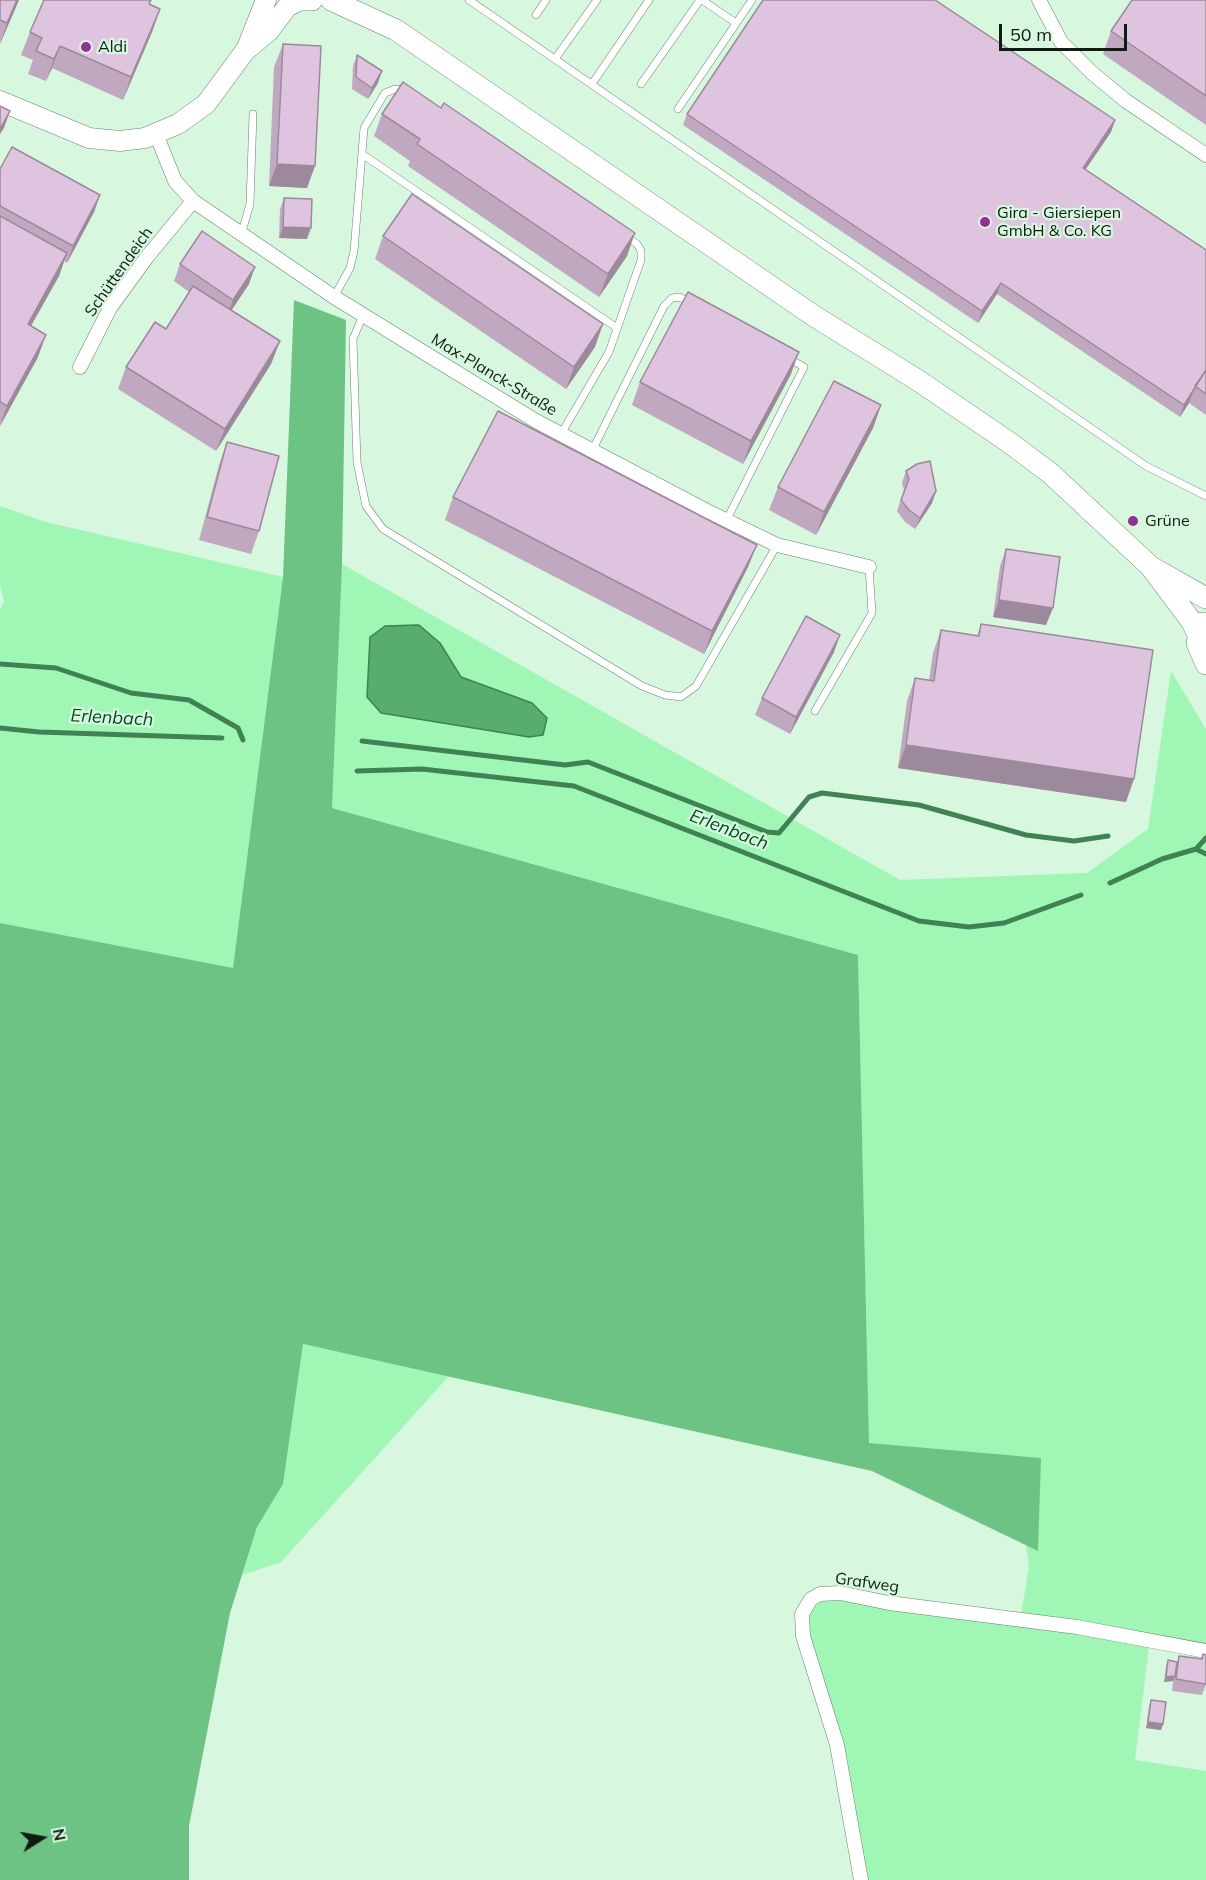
<!DOCTYPE html>
<meta charset="utf-8">
<style>
body{margin:0}
#map{position:relative;width:1206px;height:1880px;overflow:hidden;background:#d7f7de;font-family:Mulish,sans-serif}
canvas{display:block}
.north{position:absolute;left:12px;top:1808px;width:60px;height:60px;-webkit-text-stroke:4px #d7f7de;paint-order:stroke;rotate:79deg;font-size:16px;font-weight:700;line-height:24px;text-align:center;color:#101b12}
.north::after{content:'';display:block;margin:auto;width:21px;height:27px;background:#101b12;clip-path:polygon(50% 0,100% 100%,50% 72%,0 100%)}
.scale{position:absolute;left:999px;top:24px;width:128px;height:27px;box-sizing:border-box;border:3px solid #101b12;border-top:0;padding-left:8px;font-size:18px;line-height:21px;white-space:nowrap;color:#101b12;-webkit-text-stroke:4px #d7f7de;paint-order:stroke}
</style>
<div id="map">
<canvas width="1206" height="1880"></canvas>
<div class="north">N</div>
<div class="scale">50 m</div>
</div>
<script>
const ctx = document.querySelector('canvas').getContext('2d');
ctx.lineJoin = 'round';
function fill(path, color) { ctx.fillStyle = color; ctx.fill(path, 'evenodd'); }
const toPath = rows => new Path2D(rows.map(r => 'M' + r).join(''));
function stroke(path, color, width, dash) { ctx.strokeStyle = color; ctx.lineWidth = width; ctx.lineCap = dash ? 'butt' : 'round'; ctx.setLineDash(dash || []); ctx.stroke(path); }
function drawText(font, color, halo, rows, align = 'center') {
  ctx.font = font + ' Mulish,sans-serif'; ctx.lineWidth = 4.5; ctx.setLineDash([]); ctx.textBaseline = 'middle'; ctx.strokeStyle = halo; ctx.fillStyle = color; for (const [text, x, y, turn = 0] of rows) {
    ctx.save(); ctx.translate(x, y); ctx.rotate((+turn || 0) * Math.PI / 180); ctx.textAlign = isNaN(turn) ? turn : align; if (halo) ctx.strokeText(text, 0, 0); ctx.fillText(text, 0, 0); ctx.restore();
  }
}
fill(toPath([
 [0,506,46,522,283,577,233,969,0,923,0,609,4,602,0,584],
 [342,564,900,880,1087,873,1148,829,1171,671,1206,729,1206,1647,1021,1616,1029,1566,1026,1545,1038,1550,1040,1458,869,1444,858,955,332,808],
 [302,1344,449,1376,281,1562,242,1575,257,1527,283,1483],
 [840,1599,1038,1625,1149,1647,1135,1760,1206,1771,1206,1880,864,1880,810,1648,809,1614,812,1608,823,1601]
]), '#9ff6b5');
fill(toPath([
 [294,300,346,320,342,564,332,808,858,955,869,1443,1041,1458,1038,1551,872,1471,303,1344,283,1484,257,1527,230,1613,189,1826,189,1880,0,1880,0,923,233,968,283,577]
]), '#6cc384');
const water = toPath([
 [419,625,440,643,461,677,532,703,547,718,543,735,529,737,381,713,367,697,370,637,385,626,419,625]
]);
fill(water, '#57ad70');
stroke(water, '#428154', 1.5);
stroke(toPath([
 [0,664,56,668,131,693,189,700,238,728,243,740],
 [0,728,39,732,222,738],
 [362,741,565,765,588,762,767,832,779,833,809,797,822,793,919,805,1026,835,1074,841,1108,836],
 [357,771,422,769,574,786,919,921,969,927,1004,923,1081,895],
 [1196,849,1206,854],
 [1110,883,1162,859,1196,849,1206,838]
]), '#428154', 5);
const lane = toPath([
 [469,0,1146,466,1206,496],
 [702,0,736,23],
 [536,15,546,0],
 [555,59,597,0],
 [592,84,649,0],
 [641,84,700,0],
 [678,109,752,0],
 [362,154,617,328],
 [241,235,250,204,253,114],
 [334,297,350,268,354,251,364,128,385,93,395,89,407,90],
 [363,315,353,339,357,462,366,506,383,529,642,686,665,695,681,697,696,686,777,545],
 [561,434,609,352,641,260,641,251,637,244,625,236],
 [592,451,664,306,672,298,679,297,690,302],
 [726,521,804,367,788,358],
 [815,711,872,613,869,567]
]);
const street = toPath([
 [1039,0,1061,42,1091,72,1126,101,1206,155],
 [156,134,175,181,193,201,334,297,441,363,536,421,707,511,777,545,869,567],
 [80,367,110,308,147,257,193,201],
 [861,1880,837,1745,803,1636,802,1614,811,1599,820,1594,840,1593,889,1603,1077,1627,1206,1651]
]);
const secondary = toPath([
 [246,50,266,0],
 [0,101,89,138,120,141,145,138,178,124,206,104,245,51,269,31,287,7,298,1]
]);
const primary = toPath([
 [293,0,312,0],
 [331,0,396,30,814,316,919,381,1010,443,1050,473,1150,566,1192,622,1198,635],
 [1153,568,1206,598],
 [1202,623,1197,643,1206,664]
]);
stroke(lane, '#66836d', 8);
stroke(street, '#66836d', 15);
stroke(secondary, '#66836d', 21);
stroke(primary, '#66836d', 22);
stroke(lane, '#fff', 7);
stroke(street, '#fff', 14);
stroke(secondary, '#fff', 20);
stroke(primary, '#fff', 21);
fill(toPath([
 [0,0,19,0,0,44],
 [151,0,150,5,160,9,152,32,123,100,52,68,46,81,28,74,33,60,21,55,30,32],
 [1206,0,1206,125,1103,54,1111,31],
 [283,44,307,188,269,186,274,67],
 [357,55,378,83,368,99,352,89,353,66],
 [382,114,627,256,599,297,408,166,410,161,374,136],
 [687,114,1115,120,1111,132,1086,169,1206,250,1206,415,1189,403,1180,417,997,294,978,323,683,125],
 [0,169,100,195,94,212,67,263,64,261,59,276,31,326,38,357,0,426],
 [284,198,307,239,279,238,280,209],
 [383,236,595,347,566,389,375,259],
 [180,264,249,284,231,311,280,341,271,364,216,451,118,389,126,367,166,329,189,292,174,281],
 [791,374,743,464,632,405,640,382],
 [881,405,873,428,816,535,769,510,778,487],
 [227,442,259,531,251,554,199,540,219,465],
 [906,471,936,491,932,503,915,529,905,522,897,511,904,490,902,483],
 [453,497,748,567,704,654,445,520],
 [1006,549,1046,625,993,617,1000,566],
 [981,624,1126,802,898,768,907,701,915,678,929,680,933,653,941,630,977,636],
 [834,652,790,734,755,715,762,698],
 [1179,1656,1206,1684,1202,1695,1172,1691,1173,1681,1164,1682,1166,1666,1168,1660,1177,1662],
 [1151,1700,1163,1724,1161,1730,1146,1728,1149,1706]
]), '#c0a9c0');
fill(toPath([
 [17,0,19,0,0,44,7,23],
 [160,9,152,32,123,100,131,77],
 [60,46,52,68,46,81,54,59],
 [382,71,378,83,368,99,372,88],
 [10,111,4,128,0,134,0,129],
 [1115,120,1111,132,1079,179,1083,168],
 [277,164,315,166,307,188,269,186],
 [100,195,94,212,67,263,73,246],
 [283,227,311,228,307,239,279,238],
 [635,233,627,256,599,297,608,274],
 [67,253,59,276,19,347,28,324],
 [255,267,249,284,227,317,233,300],
 [1001,283,997,294,978,323,982,311],
 [603,324,595,347,566,389,574,367],
 [46,335,38,357,0,426,7,406],
 [280,341,271,364,216,451,225,429],
 [799,352,791,374,743,464,751,441],
 [1193,392,1189,403,1180,417,1184,405],
 [881,405,873,428,816,535,824,512],
 [936,491,932,503,915,529,920,518],
 [757,545,748,567,704,654,712,631],
 [999,600,1053,608,1046,625,993,617],
 [840,635,834,652,790,734,796,717],
 [906,745,1134,779,1126,802,898,768],
 [1175,1676,1173,1681,1164,1682,1166,1677],
 [1148,1722,1163,1724,1161,1730,1146,1728]
]), '#9c899c');
const building = toPath([
 [0,0,17,0,7,23,0,20,0,0],
 [44,0,151,0,149,4,160,9,131,77,60,46,54,59,36,51,42,38,30,32,44,0],
 [763,0,935,0,1115,120,1083,168,1206,250,1206,370,1184,405,1001,283,982,311,687,114,763,0],
 [1132,0,1206,0,1206,96,1111,31,1132,0],
 [283,44,321,46,315,166,277,164,283,44],
 [357,55,382,71,372,88,356,77,357,55],
 [403,82,441,108,444,103,635,233,608,274,417,144,420,139,382,114,403,82],
 [0,106,10,111,0,129,0,106],
 [12,147,100,195,73,246,0,206,0,169,12,147],
 [412,194,603,324,574,367,383,236,412,194],
 [284,198,312,199,311,228,283,227,284,198],
 [0,216,67,253,28,324,46,335,7,406,0,402,0,216],
 [202,231,255,267,233,300,180,264,202,231],
 [193,286,280,341,225,429,126,367,155,322,166,329,193,286],
 [688,292,799,352,751,441,640,382,688,292],
 [1206,370,1206,394,1195,386,1206,370],
 [834,381,881,405,824,512,778,487,834,381],
 [498,411,757,545,712,631,453,497,498,411],
 [227,442,279,456,259,531,207,517,227,442],
 [930,461,936,491,920,518,909,510,901,500,909,479,906,471,917,464,930,461],
 [1006,549,1060,557,1053,608,999,600,1006,549],
 [806,616,840,635,796,717,762,698,806,616],
 [981,624,1153,650,1134,779,906,745,915,678,934,681,941,630,979,636,981,624],
 [1203,1654,1206,1655,1206,1684,1176,1679,1179,1656,1202,1659,1203,1654],
 [1168,1660,1177,1662,1175,1676,1166,1677,1168,1660],
 [1151,1700,1166,1702,1163,1724,1148,1722,1151,1700]
]);
fill(building, '#dfc4df');
stroke(building, '#9c899c', 1.5);
for (const [x, y, r, color] of [
 [86,47,6,"#933096"],
 [985,222,6,"#933096"],
 [1133,521,6,"#933096"]
]) { const dot = new Path2D(); dot.arc(x, y, r, 0, 2 * Math.PI); ctx.fillStyle = color; ctx.fill(dot); stroke(dot, '#d7f7de', 2); }
drawText('16px', '#101b12', '#d7f7de', [
 ["Aldi",98,47],
 ["Gira - Giersiepen",997,213],
 ["GmbH & Co. KG",997,231],
 ["Grüne",1145,521]
], 'left');
drawText('16px', '#101b12', '#d7f7de', [
 ["Schüttendeich",119,272,-55],
 ["Max-Planck-Straße",494,375,31],
 ["Grafweg",867,1583,8]
]);
drawText('italic 18px', '#024820', '#d7f7de', [
 ["Erlenbach",112,718,3],
 ["Erlenbach",729,830,21]
]);
</script>
